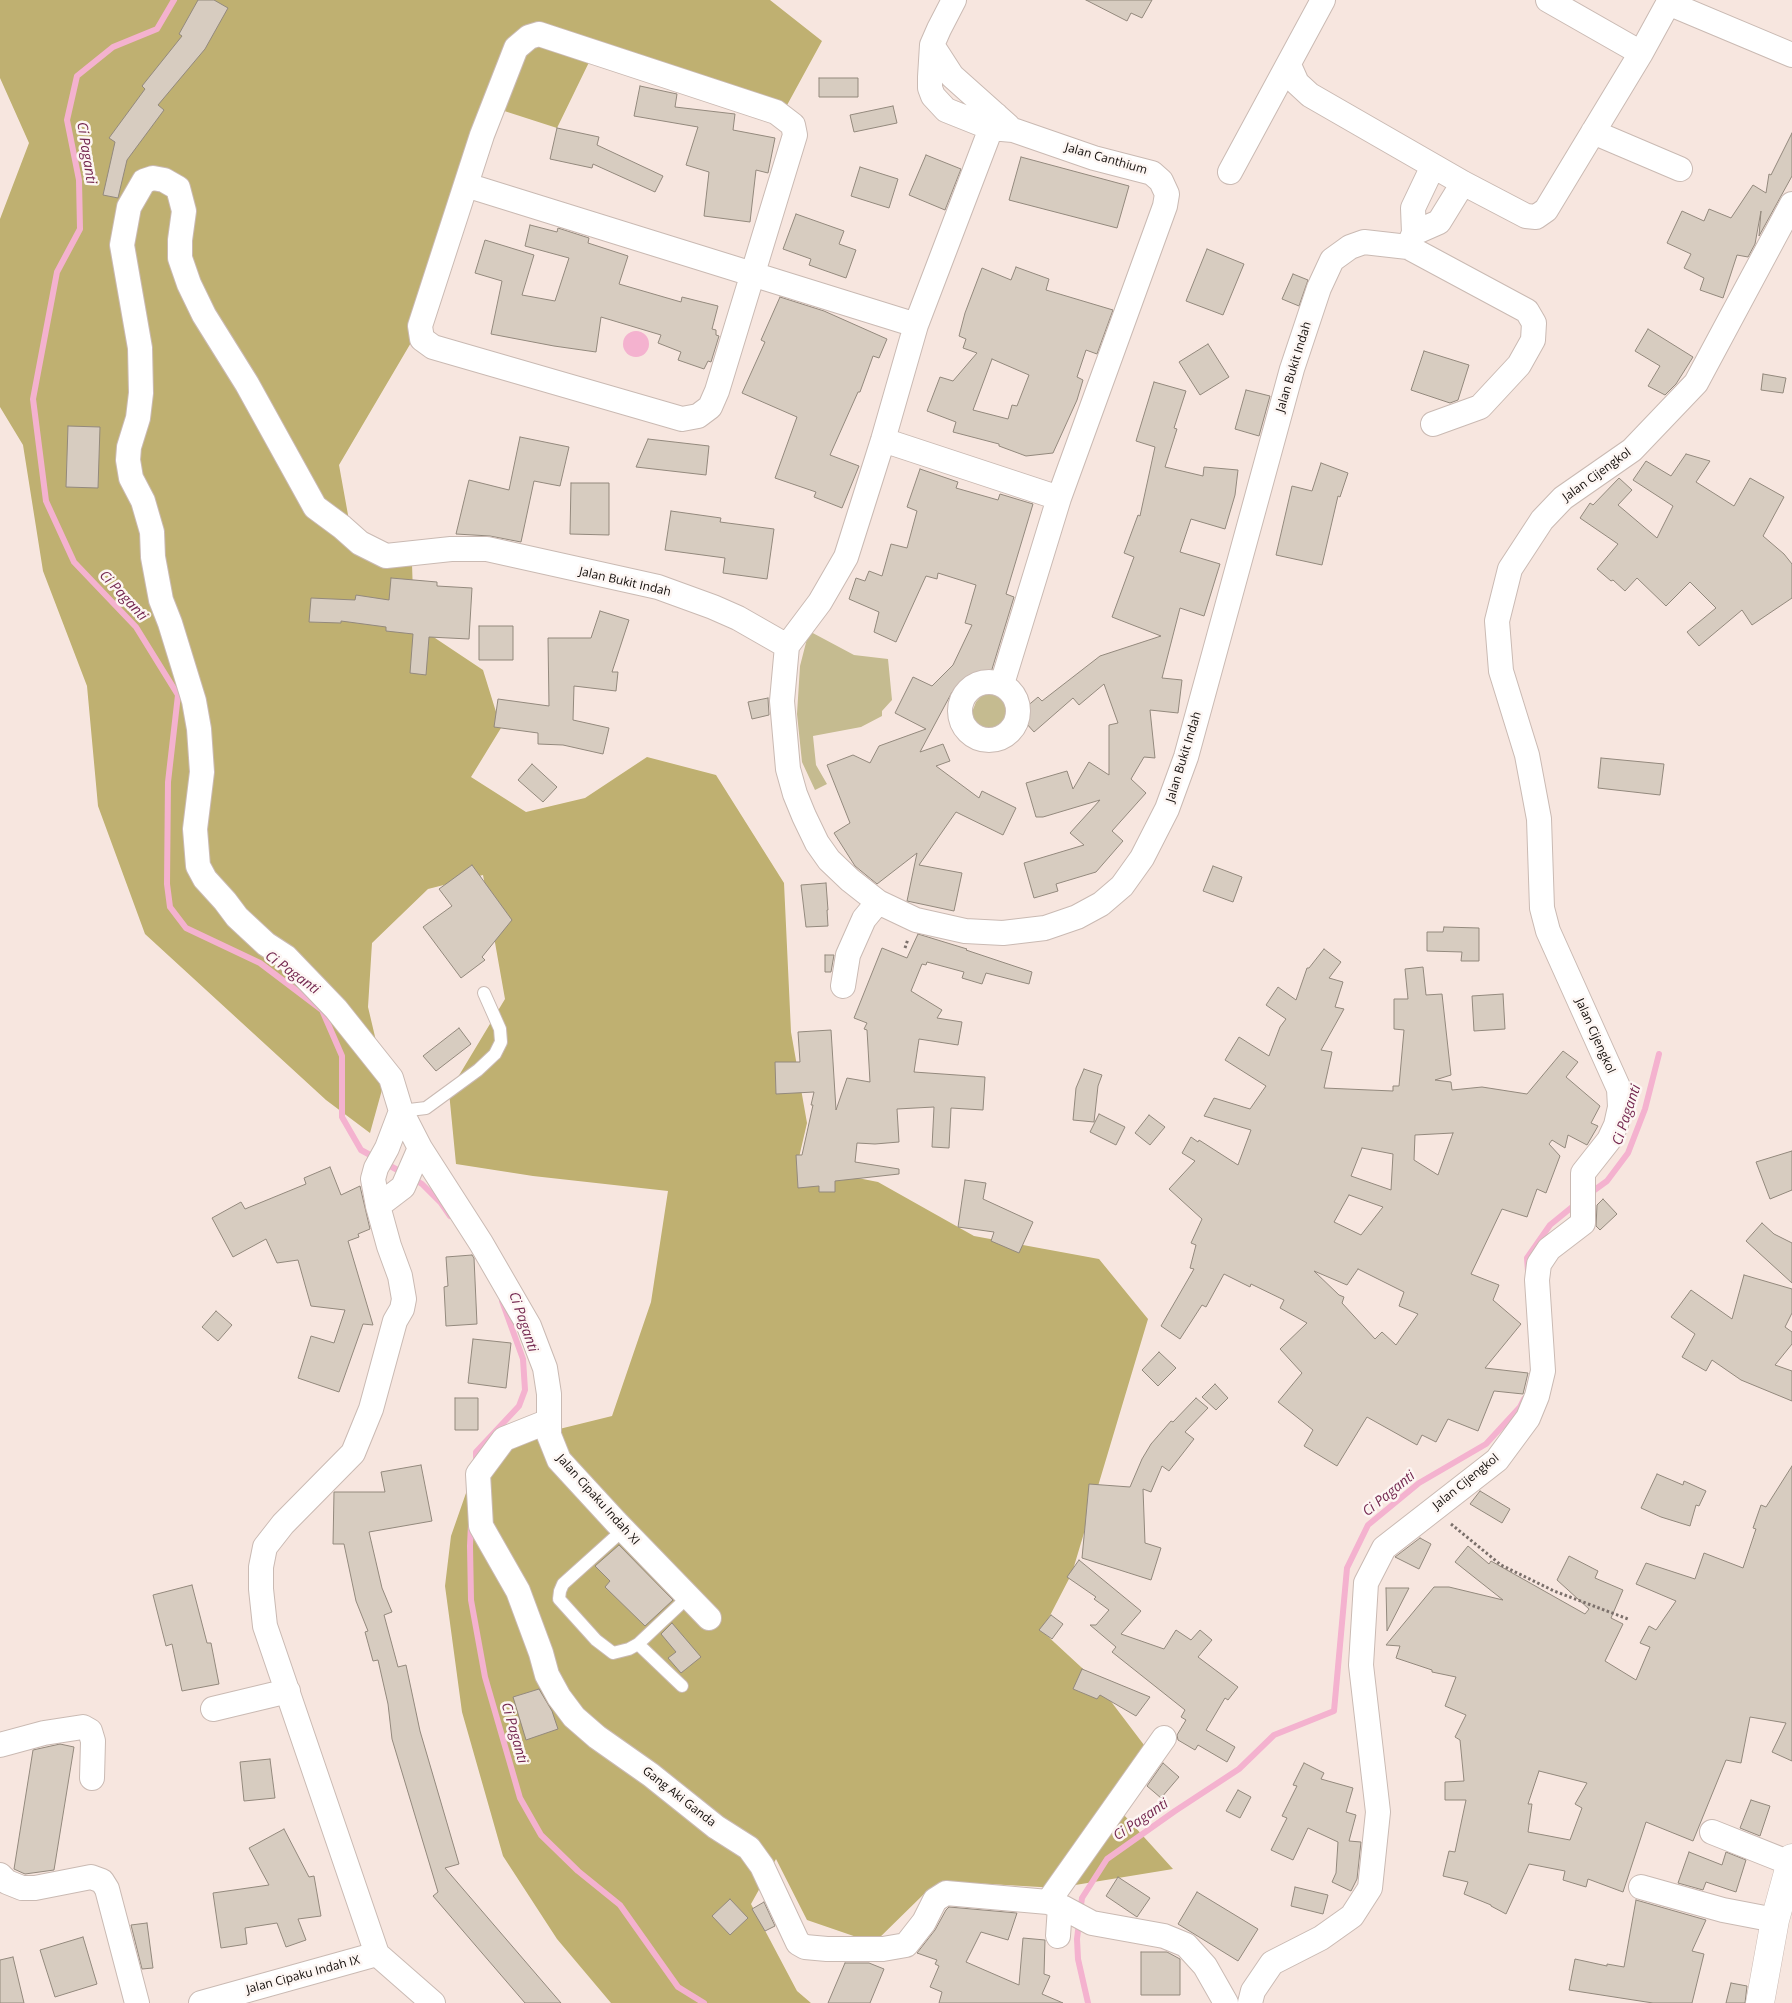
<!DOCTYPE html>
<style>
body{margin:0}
canvas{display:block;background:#f7e6df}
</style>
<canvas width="1792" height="2003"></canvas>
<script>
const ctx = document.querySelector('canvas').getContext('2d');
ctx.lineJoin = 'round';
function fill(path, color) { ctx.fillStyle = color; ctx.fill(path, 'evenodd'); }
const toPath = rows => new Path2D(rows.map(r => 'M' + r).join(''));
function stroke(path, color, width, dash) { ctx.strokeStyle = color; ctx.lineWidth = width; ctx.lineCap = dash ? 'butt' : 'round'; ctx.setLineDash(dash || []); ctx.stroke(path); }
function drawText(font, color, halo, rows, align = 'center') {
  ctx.font = font + ' "Open Sans",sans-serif'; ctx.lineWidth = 5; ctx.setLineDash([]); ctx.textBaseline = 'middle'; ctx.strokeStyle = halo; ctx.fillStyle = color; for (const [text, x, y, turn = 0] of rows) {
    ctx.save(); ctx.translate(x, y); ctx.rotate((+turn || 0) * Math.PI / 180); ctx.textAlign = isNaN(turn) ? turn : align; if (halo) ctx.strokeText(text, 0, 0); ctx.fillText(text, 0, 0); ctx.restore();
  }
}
fill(toPath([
 [809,631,854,655,888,659,892,700,882,711,882,716,861,727,813,736,816,765,827,784,815,790,802,762,797,714,800,666],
 [989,691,998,692,1009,702,1011,707,1011,722,1005,727,983,729,975,722,972,712,976,702,983,694]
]), '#c5bb90');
fill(toPath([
 [0,0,770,0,822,41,780,118,593,54,557,128,495,108,412,341,339,465,354,548,412,564,414,624,483,670,501,728,471,777,526,812,585,798,647,757,716,775,784,883,791,1032,807,1123,797,1166,878,1182,974,1236,1099,1259,1148,1319,1072,1573,1042,1631,1094,1679,1144,1745,1124,1815,1173,1869,1057,1888,972,1883,926,1892,874,1943,807,1920,776,1859,751,1904,797,1991,811,2003,611,2003,557,1939,503,1856,462,1712,445,1586,451,1536,480,1453,535,1435,612,1416,651,1302,668,1191,533,1176,456,1164,449,1092,505,999,483,875,428,889,372,943,368,1007,385,1079,370,1133,326,1100,145,934,98,806,87,686,43,571,23,445,0,407,0,219,29,143,0,78]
]), '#bfb071');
fill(toPath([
 '623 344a13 13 0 1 1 26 0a13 13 0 1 1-26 0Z'
]), '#f4b2cf');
stroke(toPath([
 [174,0,157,29,113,47,77,76,67,120,79,180,80,229,57,272,33,399,46,501,74,562,136,627,178,695,168,782,167,884,170,907,186,928,260,963,322,1010,342,1056,342,1117,361,1150,403,1173],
 [412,1178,422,1184,441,1203,450,1216],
 [1589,1194,1607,1181,1628,1153,1645,1109,1659,1054],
 [1528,1271,1527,1258,1550,1225,1577,1203],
 [476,1464,476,1452,519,1406,525,1390,523,1359,502,1301],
 [471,1524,470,1546,471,1600,485,1677,520,1798,541,1835,578,1871,620,1905,678,1987,704,2003],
 [1080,1912,1082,1898,1107,1859,1175,1811,1239,1769,1274,1735,1334,1711,1347,1568,1368,1525,1419,1483,1486,1444,1520,1407,1524,1399],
 [1079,1922,1077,1939,1078,1959,1088,2003]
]), '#f4b2cf', 6);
const building = toPath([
 [198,0,214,0,228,8,205,49,158,105,164,110,127,160,118,198,103,195,115,142,109,138,145,89,142,86,182,36,179,34,198,0],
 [1086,0,1152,0,1142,18,1131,13,1127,21,1086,0],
 [819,78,858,78,858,97,819,97,819,78],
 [640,86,677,94,675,107,735,114,733,130,775,138,768,173,756,170,750,222,704,216,709,172,686,165,698,127,634,116,640,86],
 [893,106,897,123,854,132,850,115,893,106],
 [557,128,599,137,597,145,663,176,655,192,593,164,592,168,550,159,557,128],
 [1792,133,1792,176,1759,236,1761,211,1755,244,1748,257,1737,255,1723,298,1700,290,1704,278,1684,268,1691,254,1667,243,1682,211,1704,221,1709,209,1731,218,1753,185,1766,193,1769,174,1771,175,1792,133],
 [926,155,961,169,945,210,909,195,926,155],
 [1021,157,1129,186,1117,228,1009,200,1021,157],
 [860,167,898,179,889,208,851,196,860,167],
 [796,214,844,231,839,244,856,250,846,278,809,265,811,259,783,249,796,214],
 [530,225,557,232,558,228,589,238,588,243,628,256,619,284,681,302,682,297,718,306,712,329,716,330,716,335,719,336,711,362,708,361,704,369,678,360,681,352,658,343,661,335,601,317,596,352,554,346,491,334,502,281,475,273,485,240,534,255,522,295,555,301,569,258,525,246,530,225],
 [1207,249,1244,264,1223,315,1186,301,1207,249],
 [1016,267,1049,279,1046,290,1113,310,1097,354,1086,350,1077,377,1083,380,1077,400,1053,453,1026,456,999,446,999,444,953,432,956,422,927,411,940,377,953,381,977,353,963,348,966,339,959,336,965,313,982,268,1011,280,1016,267],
 [992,359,1029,375,1017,406,1012,405,1008,419,973,410,992,359],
 [1293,274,1308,280,1299,306,1282,299,1293,274],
 [780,297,824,311,887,339,879,358,873,356,860,392,858,392,830,455,859,466,842,508,814,497,816,492,775,478,797,417,742,393,765,342,761,340,780,297],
 [1648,329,1693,357,1676,384,1665,395,1648,386,1660,366,1635,351,1648,329],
 [1208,344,1229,377,1200,395,1179,362,1208,344],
 [1424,351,1469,365,1458,400,1450,403,1411,390,1424,351],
 [1763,374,1786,378,1783,393,1761,390,1763,374],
 [1154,382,1186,391,1174,428,1177,429,1165,467,1203,476,1204,467,1238,470,1235,495,1225,529,1191,519,1180,552,1220,564,1204,616,1180,608,1162,678,1182,680,1178,713,1150,710,1155,758,1144,757,1131,779,1146,793,1112,831,1123,841,1096,872,1056,884,1058,891,1034,898,1024,863,1084,845,1070,833,1100,800,1043,817,1036,817,1026,783,1067,771,1073,789,1089,762,1109,775,1109,725,1118,723,1104,684,1079,705,1073,698,1034,732,1018,714,1038,697,1042,701,1100,656,1161,636,1112,617,1134,557,1124,553,1138,515,1140,516,1155,447,1136,441,1154,382],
 [1246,390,1270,396,1259,436,1235,429,1246,390],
 [68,426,100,427,98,488,66,487,68,426],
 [520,437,569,447,560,486,534,481,521,542,490,536,456,534,469,480,509,490,520,437],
 [648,439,709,446,706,475,636,467,648,439],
 [1686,454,1710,461,1696,482,1734,506,1750,478,1784,497,1763,536,1784,554,1792,564,1792,598,1752,625,1742,610,1699,646,1687,632,1716,608,1690,582,1666,606,1637,578,1625,591,1613,580,1611,581,1597,569,1618,544,1580,518,1590,503,1593,505,1619,478,1632,490,1618,505,1657,538,1673,506,1633,480,1646,461,1671,476,1686,454],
 [1321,463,1348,473,1340,497,1338,496,1322,565,1276,555,1292,486,1312,491,1321,463],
 [920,469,958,482,956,488,998,500,1000,494,1033,504,1006,594,1014,597,989,679,979,677,958,699,952,692,920,752,943,744,950,761,936,766,979,798,982,791,1016,808,1003,835,956,812,919,865,962,873,954,911,907,901,917,853,877,884,855,866,834,833,850,823,827,765,853,755,870,763,879,746,926,729,895,713,913,677,932,686,953,665,972,625,965,623,976,585,938,573,937,579,926,576,896,642,874,632,879,612,849,599,856,578,865,581,869,571,882,576,891,544,907,548,917,511,907,507,920,469],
 [571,483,609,483,609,535,570,534,571,483],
 [671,511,721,518,720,522,774,529,767,579,723,573,725,558,665,550,671,511],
 [391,578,437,582,437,586,472,588,469,639,429,637,426,675,410,673,413,634,386,631,386,627,341,621,341,623,309,622,311,598,355,600,356,595,389,600,391,578],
 [600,611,629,620,612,672,618,672,616,691,574,686,573,720,609,728,603,754,563,745,538,744,538,733,494,727,498,699,549,706,548,638,591,638,600,611],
 [479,626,513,626,513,660,479,660,479,626],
 [768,698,769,715,752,719,748,702,768,698],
 [1601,758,1664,764,1660,795,1598,788,1601,758],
 [532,764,557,787,543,802,518,780,532,764],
 [472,865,512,920,482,957,485,960,461,978,423,927,452,906,439,889,472,865],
 [1213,866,1242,877,1233,902,1203,891,1213,866],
 [826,883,828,910,827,910,828,926,806,927,801,885,826,883],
 [1444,927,1479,928,1479,961,1461,961,1462,952,1427,951,1427,932,1443,932,1444,927],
 [918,934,967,949,966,950,1032,972,1029,984,986,973,982,984,962,978,964,972,927,962,926,965,922,964,911,991,942,1010,937,1018,962,1022,958,1045,919,1039,914,1072,985,1077,983,1110,951,1108,949,1148,932,1147,934,1107,897,1109,899,1142,875,1144,857,1143,855,1162,899,1169,899,1174,835,1181,835,1192,819,1192,819,1186,798,1188,796,1155,802,1155,813,1105,811,1105,814,1092,776,1094,775,1062,800,1062,798,1032,831,1030,836,1110,847,1078,870,1082,867,1030,864,1029,867,1023,854,1018,882,948,907,958,918,934],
 [1324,949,1341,962,1329,978,1343,982,1335,1007,1344,1009,1321,1050,1332,1052,1324,1088,1393,1091,1393,1086,1399,1086,1404,1030,1394,1029,1394,999,1408,999,1405,969,1423,967,1426,995,1442,994,1451,1075,1435,1080,1451,1082,1452,1090,1482,1087,1527,1094,1563,1051,1578,1062,1566,1077,1600,1106,1591,1123,1598,1126,1587,1145,1568,1135,1565,1148,1552,1140,1549,1144,1560,1156,1546,1193,1537,1189,1527,1217,1502,1209,1471,1274,1499,1285,1493,1300,1521,1324,1485,1368,1528,1373,1523,1394,1494,1391,1478,1431,1448,1419,1436,1442,1422,1435,1417,1445,1367,1417,1337,1466,1304,1446,1313,1430,1278,1402,1302,1373,1280,1349,1307,1323,1280,1308,1284,1300,1251,1284,1250,1287,1224,1274,1206,1307,1202,1305,1180,1339,1161,1326,1194,1269,1190,1268,1196,1245,1191,1243,1202,1219,1169,1189,1195,1161,1182,1153,1191,1137,1198,1142,1199,1140,1238,1165,1251,1130,1204,1116,1214,1098,1250,1109,1266,1086,1225,1060,1239,1037,1269,1056,1280,1027,1286,1019,1266,1005,1278,987,1296,1000,1307,968,1309,968,1324,949],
 [1453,1133,1438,1175,1414,1160,1415,1135,1453,1133],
 [1362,1148,1393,1154,1391,1190,1351,1176,1362,1148],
 [1349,1195,1383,1207,1361,1235,1334,1222,1349,1195],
 [1358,1269,1404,1292,1399,1306,1418,1314,1396,1345,1382,1332,1375,1339,1342,1303,1344,1297,1339,1295,1314,1271,1347,1285,1358,1269],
 [825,955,834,955,831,972,825,972,825,955],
 [1503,994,1505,1029,1474,1031,1472,996,1503,994],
 [459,1028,471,1044,436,1071,423,1056,459,1028],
 [1084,1069,1102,1075,1098,1086,1094,1122,1073,1120,1076,1088,1084,1069],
 [1099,1114,1125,1127,1116,1145,1090,1132,1099,1114],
 [1149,1115,1165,1127,1150,1145,1135,1133,1149,1115],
 [1792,1151,1792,1190,1770,1199,1756,1162,1792,1151],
 [330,1167,341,1195,360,1186,370,1229,358,1234,359,1237,348,1241,373,1325,363,1324,339,1392,298,1378,311,1336,334,1343,345,1310,311,1306,298,1260,277,1263,266,1239,233,1257,212,1218,241,1202,245,1209,306,1184,304,1178,330,1167],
 [965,1180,986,1183,983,1199,1033,1222,1019,1253,991,1241,994,1232,958,1227,965,1180],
 [1603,1199,1617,1214,1600,1230,1596,1226,1597,1205,1603,1199],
 [1762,1223,1774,1234,1792,1243,1792,1283,1746,1241,1762,1223],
 [472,1255,474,1258,477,1324,446,1326,444,1287,448,1286,446,1257,472,1255],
 [1744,1275,1792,1289,1792,1313,1785,1327,1792,1332,1792,1344,1775,1365,1792,1371,1792,1401,1741,1380,1712,1360,1706,1371,1682,1357,1695,1334,1671,1317,1691,1290,1732,1319,1744,1275],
 [216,1311,232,1325,218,1341,202,1327,216,1311],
 [473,1339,511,1343,506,1388,468,1383,473,1339],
 [1159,1352,1176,1368,1158,1386,1142,1370,1159,1352],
 [1215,1384,1228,1398,1216,1410,1202,1397,1215,1384],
 [455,1398,478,1398,478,1430,455,1430,455,1398],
 [1196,1398,1208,1408,1185,1432,1194,1439,1169,1471,1162,1466,1151,1492,1143,1489,1145,1543,1161,1548,1151,1580,1082,1558,1089,1484,1130,1487,1142,1459,1151,1444,1171,1421,1173,1422,1196,1398],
 [421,1465,432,1521,369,1532,382,1588,392,1612,384,1615,398,1667,406,1665,420,1731,459,1864,445,1868,561,2003,525,2003,433,1896,438,1892,392,1739,388,1704,378,1660,373,1661,365,1632,368,1631,356,1601,344,1544,333,1544,334,1492,385,1492,381,1472,421,1465],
 [1792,1466,1792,1761,1772,1752,1786,1723,1750,1717,1741,1763,1726,1760,1693,1841,1646,1822,1623,1892,1588,1879,1586,1887,1563,1880,1565,1871,1529,1864,1506,1914,1491,1906,1491,1905,1464,1894,1468,1882,1443,1876,1449,1851,1455,1852,1466,1800,1445,1800,1445,1782,1464,1781,1460,1740,1455,1737,1466,1715,1445,1706,1456,1677,1432,1672,1432,1670,1396,1658,1400,1646,1386,1645,1434,1587,1449,1587,1503,1600,1455,1562,1468,1546,1489,1564,1491,1561,1585,1614,1589,1609,1557,1580,1569,1556,1598,1571,1595,1578,1623,1590,1611,1618,1623,1624,1605,1661,1636,1680,1650,1647,1640,1643,1649,1626,1656,1630,1676,1601,1636,1584,1646,1563,1695,1579,1704,1553,1743,1568,1756,1529,1753,1528,1761,1505,1766,1507,1792,1466],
 [1539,1771,1587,1783,1575,1804,1582,1808,1570,1840,1528,1832,1532,1804,1528,1804,1539,1771],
 [1657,1474,1683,1485,1684,1481,1706,1491,1699,1506,1696,1505,1690,1526,1661,1517,1641,1508,1657,1474],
 [1480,1491,1510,1509,1502,1523,1470,1504,1480,1491],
 [1420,1538,1431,1544,1419,1569,1395,1557,1420,1538],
 [619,1545,673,1600,645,1626,605,1587,610,1581,595,1566,619,1545],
 [1079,1560,1141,1611,1121,1634,1164,1649,1176,1630,1191,1640,1200,1630,1212,1640,1198,1657,1238,1687,1228,1700,1225,1698,1206,1730,1235,1747,1227,1762,1198,1745,1195,1750,1178,1740,1177,1735,1186,1720,1181,1717,1185,1710,1112,1652,1116,1647,1090,1625,1096,1625,1109,1610,1094,1599,1096,1597,1067,1577,1079,1560],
 [192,1585,207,1643,211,1643,219,1684,182,1691,172,1644,166,1646,153,1595,192,1585],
 [1386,1588,1409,1588,1387,1631,1386,1588],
 [1051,1615,1063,1624,1052,1639,1039,1630,1051,1615],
 [672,1623,701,1657,681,1673,668,1658,676,1652,661,1634,672,1623],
 [1082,1669,1150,1697,1136,1716,1100,1695,1097,1699,1073,1689,1082,1669],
 [539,1689,552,1711,558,1729,526,1740,513,1697,539,1689],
 [60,1744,74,1747,54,1870,25,1874,14,1869,33,1750,60,1744],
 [270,1759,275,1798,244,1801,240,1762,270,1759],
 [1163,1763,1179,1777,1161,1798,1147,1786,1163,1763],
 [1304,1763,1324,1773,1321,1779,1353,1788,1346,1812,1356,1815,1349,1841,1361,1842,1357,1879,1351,1891,1332,1882,1336,1873,1338,1842,1308,1828,1293,1860,1271,1850,1287,1818,1282,1816,1297,1786,1293,1785,1304,1763],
 [1238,1790,1251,1797,1240,1818,1226,1811,1238,1790],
 [1751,1800,1770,1806,1760,1836,1740,1828,1751,1800],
 [284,1829,309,1877,314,1876,321,1916,298,1919,306,1940,286,1947,277,1923,245,1928,247,1944,221,1948,213,1893,269,1885,249,1848,284,1829],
 [1689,1852,1722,1865,1726,1852,1746,1860,1736,1892,1706,1882,1703,1890,1678,1883,1689,1852],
 [1118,1877,1150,1898,1137,1917,1106,1896,1118,1877],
 [1295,1887,1328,1895,1323,1914,1291,1906,1295,1887],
 [1197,1892,1258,1929,1238,1961,1178,1924,1197,1892],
 [730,1899,748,1918,730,1935,712,1916,730,1899],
 [1636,1900,1706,1920,1692,1951,1704,1954,1692,2003,1653,2003,1569,1990,1575,1959,1607,1966,1607,1964,1624,1967,1636,1900],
 [764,1902,775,1926,765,1931,752,1909,764,1902],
 [949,1907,1017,1913,1008,1940,981,1932,966,1962,1019,1985,1023,1938,1045,1940,1044,1974,1050,1976,1042,1994,1063,2003,939,2003,942,1992,930,1987,939,1966,935,1964,937,1960,917,1953,935,1930,946,1910,949,1907],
 [147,1923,153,1968,142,1969,131,1925,147,1923],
 [83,1937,97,1984,55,1997,40,1950,83,1937],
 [1141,1952,1167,1952,1180,1959,1180,1995,1141,1995,1141,1952],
 [13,1957,24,2003,0,2003,0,1960,13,1957],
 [845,1963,869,1963,884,1969,870,2003,828,2003,845,1963],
 [1731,1983,1747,1986,1745,2003,1726,2003,1731,1983]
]);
fill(building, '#d7ccc0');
stroke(building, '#93897d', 1);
const lane = toPath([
 [401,1111,426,1108,478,1070,495,1054,501,1042,500,1029,484,993],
 [623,1530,563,1584,560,1591,559,1599,596,1640,613,1653,629,1649,638,1644,688,1597],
 [638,1644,682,1686]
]);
const street = toPath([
 [954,0,939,29,932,45,930,77,930,88,933,96,946,110,991,128,1013,130,1094,158,1152,173,1161,181,1167,194,1165,206,1059,498,1002,684],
 [1548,0,1641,53],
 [1668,3,1792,55],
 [539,34,776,112,793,125,795,135,717,391,710,407,698,416,682,419,433,347,422,339,420,326,482,135,516,48,529,37,539,34],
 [932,45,952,76,1008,126],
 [1289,65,1297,83,1310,95,1463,183,1526,216,1536,217,1546,210,1641,53,1670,0],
 [1593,132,1680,169],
 [1230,172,1323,0],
 [466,185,916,325],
 [1414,233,1439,222,1463,183],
 [1408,247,1414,233,1413,208,1433,166],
 [883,440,1059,498],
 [787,646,782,701,788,769,795,794,804,816,817,843,829,860,850,880,878,902,916,920,965,931,1003,933,1045,928,1077,917,1101,904,1122,886,1142,858,1167,809,1186,757,1292,369,1319,288,1332,260,1350,247,1364,242,1408,247,1527,311,1534,323,1533,340,1519,365,1480,407,1433,424],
 [787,646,820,602,846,557,883,440,916,325,996,115],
 '960 711a29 29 0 1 1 58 0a29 29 0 1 1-58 0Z',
 [843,986,848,955,864,919,878,902],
 [401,1111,387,1148,376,1168,373,1179,378,1206,389,1246,400,1276,404,1299,402,1309,395,1321,371,1409,353,1453,283,1524,265,1547,261,1567,261,1589,265,1626,377,1954,433,2003],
 [420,1148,481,1243,529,1326,545,1368,549,1394,549,1435,559,1460,616,1522,709,1618],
 [378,1206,403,1187,420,1148,401,1111,391,1078,336,1009,286,957,266,944,237,917,225,901,205,879,198,866,195,829,202,772,199,729,194,701,170,623,161,600,153,557,152,532,143,501,131,478,128,460,129,447,138,418,141,393,140,348,122,245,129,207,144,181,153,178,164,180,178,188,184,211,180,240,180,258,189,284,204,315,247,384,315,507,342,527,360,543,386,556,451,549,487,549,658,587,713,607,738,618,787,646],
 [549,1421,504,1439,478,1474,481,1526,518,1591,541,1653,547,1675,559,1697,574,1717,597,1737,651,1775,716,1827,749,1848,762,1866,798,1943,805,1947,827,1949,883,1949,906,1945,924,1922,935,1900,946,1893,1048,1902,1064,1908,1092,1923,1164,1936,1186,1945,1205,1966,1226,2003],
 [213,1709,288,1691],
 [0,1745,44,1733,83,1727,90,1731,93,1741,92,1778],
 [1712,1832,1790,1863],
 [0,1875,7,1882,22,1888,35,1888,91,1877,102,1881,107,1889,137,2003],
 [1641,1887,1723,1910,1775,1920],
 [1048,1902,1164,1738],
 [1058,1936,1060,1907],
 [201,2003,377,1954],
 [1250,2003,1253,1991,1272,1963,1321,1938,1352,1916,1370,1888,1378,1812,1361,1665,1366,1583,1384,1548,1497,1460,1528,1418,1537,1396,1543,1371,1537,1280,1539,1264,1549,1249,1583,1223,1583,1173,1609,1140,1616,1125,1620,1107,1619,1089,1548,931,1542,908,1539,819,1527,755,1501,671,1497,621,1510,569,1542,520,1563,498,1632,450,1696,383,1792,204]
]);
const secondary = toPath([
 [1760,2003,1775,1920,1792,1858]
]);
stroke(lane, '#cabab3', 14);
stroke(street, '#cabab3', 26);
stroke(secondary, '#cabab3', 29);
stroke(toPath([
 [905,948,908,939],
 [1451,1524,1501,1565,1554,1591,1628,1619]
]), '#7b706b', 3, [2.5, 2.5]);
stroke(lane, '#fff', 12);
stroke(street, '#fff', 24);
stroke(secondary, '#fff', 28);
drawText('12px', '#110c09', '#fdf6f3', [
 ["Jalan Canthium",1106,159,16],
 ["Jalan Bukit Indah",1294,367,-73],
 ["Jalan Cijengkol",1597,475,-36],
 ["Jalan Bukit Indah",625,582,13],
 ["Jalan Bukit Indah",1184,757,-73],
 ["Jalan Cijengkol",1595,1036,66],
 ["Jalan Cijengkol",1466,1482,-39],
 ["Jalan Cipaku Indah XI",598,1500,48],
 ["Gang Aki Ganda",679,1797,38],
 ["Jalan Cipaku Indah IX",303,1975,-15]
]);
drawText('italic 14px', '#742850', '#fdf6f3', [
 ["Ci Paganti",86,153,81],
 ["Ci Paganti",123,596,47],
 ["Ci Paganti",292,973,36],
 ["Ci Paganti",1627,1115,-72],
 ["Ci Paganti",523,1322,71],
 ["Ci Paganti",1389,1494,-39],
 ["Ci Paganti",514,1733,74],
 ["Ci Paganti",1141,1820,-34]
]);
</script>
